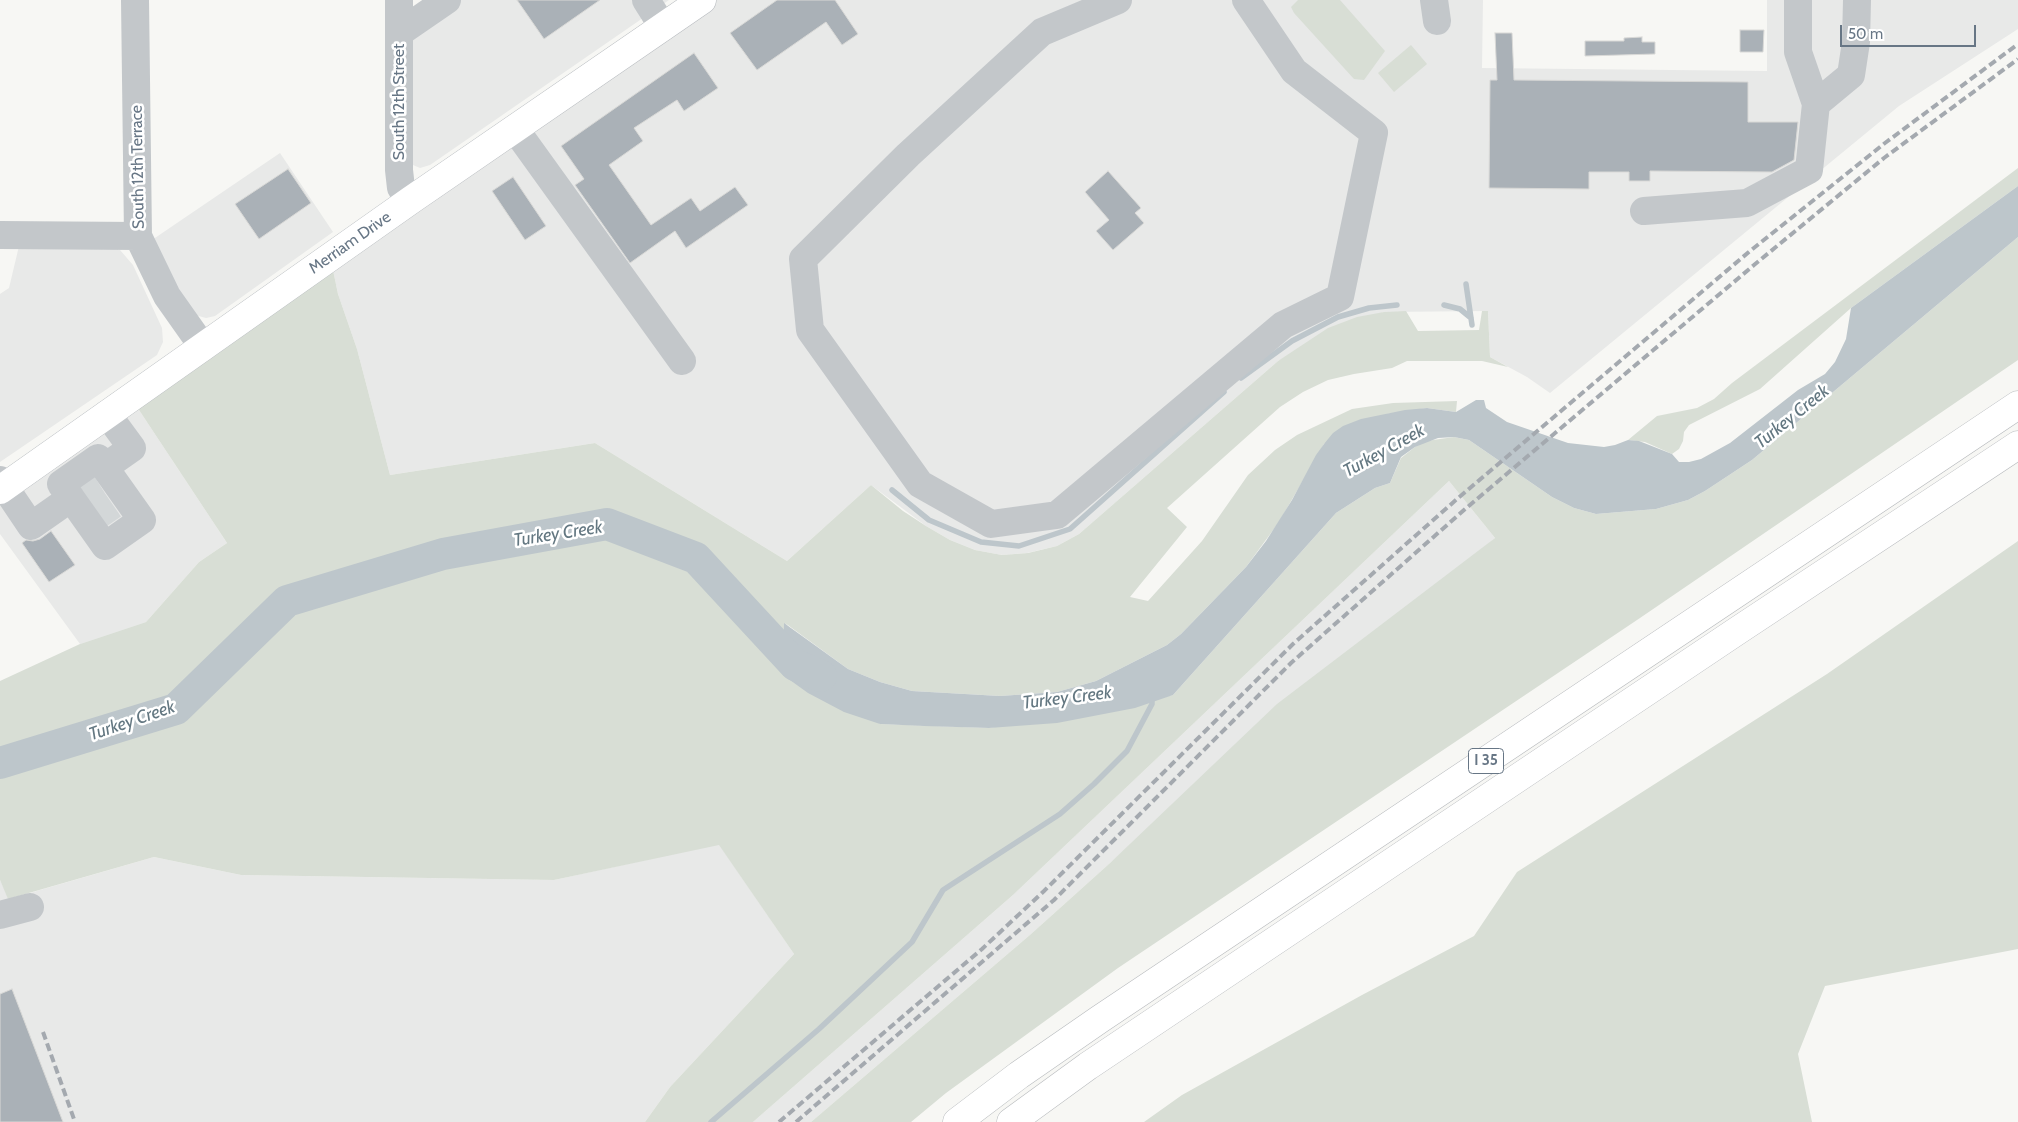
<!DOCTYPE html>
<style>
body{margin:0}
#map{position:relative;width:2018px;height:1122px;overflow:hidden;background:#f7f7f4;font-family:Cabin,sans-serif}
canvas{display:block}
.scale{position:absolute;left:1840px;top:25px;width:136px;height:22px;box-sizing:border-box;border:2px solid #677685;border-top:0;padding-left:6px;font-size:15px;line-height:18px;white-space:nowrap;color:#677685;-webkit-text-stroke:4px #fff;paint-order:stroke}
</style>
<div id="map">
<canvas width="2018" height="1122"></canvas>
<div class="scale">50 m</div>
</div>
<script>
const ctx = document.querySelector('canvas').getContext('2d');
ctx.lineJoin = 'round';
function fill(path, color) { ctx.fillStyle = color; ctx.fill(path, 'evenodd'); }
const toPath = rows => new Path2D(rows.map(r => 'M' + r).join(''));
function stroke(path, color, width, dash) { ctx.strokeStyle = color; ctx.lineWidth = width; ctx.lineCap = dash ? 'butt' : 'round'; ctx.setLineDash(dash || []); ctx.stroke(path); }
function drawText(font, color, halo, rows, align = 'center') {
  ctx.font = font + ' Cabin,sans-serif'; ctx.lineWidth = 5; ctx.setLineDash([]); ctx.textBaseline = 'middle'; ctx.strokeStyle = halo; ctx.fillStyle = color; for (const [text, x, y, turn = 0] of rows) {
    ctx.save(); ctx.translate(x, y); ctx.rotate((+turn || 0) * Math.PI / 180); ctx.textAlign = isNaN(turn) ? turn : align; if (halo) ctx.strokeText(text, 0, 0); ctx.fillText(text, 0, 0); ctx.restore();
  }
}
fill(toPath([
 [437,0,669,0,430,165,420,168,413,165,410,161,404,22],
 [716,0,1483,0,1482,68,1767,71,1767,0,2018,0,2018,29,1899,106,1550,393,1527,377,1490,357,1488,311,1384,312,1278,361,1079,534,1057,546,1027,553,1002,555,975,550,950,540,926,526,871,485,787,561,595,443,390,475,357,349,338,294,333,270],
 [280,153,333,232,215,316,206,318,195,315,149,242],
 [19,246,110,246,120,250,133,265,162,328,163,342,157,355,0,462,0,294,9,288],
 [137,407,227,543,199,562,146,622,80,644,0,534,0,504],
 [1449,481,1495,538,1110,863,1031,934,811,1122,753,1122,1013,895],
 [719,844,794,954,670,1087,645,1122,0,1122,0,880,9,899,154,857,241,875,554,880]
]), '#e8e9e8');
fill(toPath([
 [1298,0,1340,0,1385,51,1364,80,1354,79,1294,13,1291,7],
 [1411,45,1427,64,1394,92,1378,73],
 [2018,168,2018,186,1851,308,1760,389,1689,425,1684,432,1683,441,1679,449,1672,454,1645,442,1628,440,1657,416,1697,408,1714,399,1732,383],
 [2018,237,2018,360,1640,618,1118,968,946,1093,911,1122,811,1122,1031,934,1110,863,1277,704,1495,538,1449,481,1013,895,753,1122,645,1122,670,1087,794,954,719,845,554,880,241,875,154,857,8,899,0,880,0,681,80,644,146,622,199,562,227,543,137,407,333,270,338,294,357,349,390,475,595,443,787,561,871,485,903,511,926,526,950,540,975,550,1002,555,1028,553,1057,546,1079,534,1278,361,1328,328,1357,317,1384,312,1406,311,1418,331,1479,330,1482,311,1488,311,1490,357,1508,367,1482,361,1407,361,1392,368,1354,374,1328,380,1303,392,1280,407,1167,508,1187,527,1130,597,1148,601,1202,541,1248,475,1275,450,1297,435,1352,409,1393,403,1457,401,1456,412,1427,408,1387,414,1324,444,1279,522,1246,567,1181,634,1167,645,1096,681,1057,692,1000,696,912,691,880,682,848,669,785,623,880,724,989,728,1173,695,1336,513,1375,488,1390,483,1401,458,1415,447,1426,441,1454,437,1469,440,1552,497,1574,508,1596,514,1656,509,1688,500,1705,491,1752,460],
 [2018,541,2018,949,1825,986,1798,1054,1812,1122,1144,1122,1182,1095,1362,995,1474,936,1517,872,1827,674]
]), '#d8ded5');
fill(toPath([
 [2018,186,2018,237,1752,460,1705,491,1688,500,1656,509,1596,514,1574,508,1552,497,1469,440,1454,437,1438,438,1415,447,1401,457,1390,483,1375,488,1336,513,1173,695,1135,708,1057,723,989,728,924,726,880,724,844,712,808,693,783,675,784,623,848,669,880,682,912,691,1000,696,1057,692,1096,681,1167,645,1181,634,1246,567,1266,541,1292,500,1316,455,1324,444,1333,433,1343,426,1361,419,1405,410,1427,408,1456,412,1476,400,1484,400,1486,408,1507,422,1568,443,1604,447,1615,445,1628,440,1639,441,1672,454,1679,462,1689,462,1701,459,1730,443,1798,390,1825,374,1835,362,1846,339,1851,308]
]), '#bdc6cb');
stroke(toPath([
 [1466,284,1472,325],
 [1444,305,1460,309,1471,318],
 [1241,378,1292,341,1338,317,1369,308,1397,305],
 [892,490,929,520,981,542,1019,546,1070,529,1224,392],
 [711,1122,819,1029,912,942,943,890,1060,814,1094,784,1127,751,1152,704,1152,696]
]), '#bdc6cb', 5.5);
stroke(toPath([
 [0,763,176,709,287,601,443,554,607,524,696,558,795,665,821,676]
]), '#bdc6cb', 32);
const building = toPath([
 [517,0,600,0,544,39,517,0],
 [777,0,835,0,858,34,842,45,826,22,757,70,730,33,777,0],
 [1740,30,1764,30,1763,52,1740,52,1740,30],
 [1495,33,1512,33,1514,80,1748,82,1748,122,1798,122,1794,160,1772,172,1650,171,1650,181,1629,181,1629,172,1589,172,1589,189,1489,188,1490,80,1497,80,1495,33],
 [1642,37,1642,42,1655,42,1655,54,1585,56,1585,41,1624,41,1624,38,1642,37],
 [694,53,718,88,684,111,677,100,634,128,643,141,609,165,651,225,691,198,700,211,735,187,748,205,686,248,675,231,630,263,575,185,584,179,561,146,694,53],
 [288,169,311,203,259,239,235,204,288,169],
 [1108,171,1141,208,1135,213,1144,223,1113,250,1096,231,1109,220,1085,192,1108,171],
 [513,177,546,226,525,240,492,191,513,177],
 [51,531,75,565,49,582,22,543,26,540,33,541,40,539,51,531],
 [12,989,63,1122,0,1122,0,994,12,989]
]);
fill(building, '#aab1b7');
stroke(building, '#d9d9d7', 1);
stroke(toPath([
 [85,497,101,487],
 [97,516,113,505]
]), '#d3d7d8', 28, [28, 14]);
const major = toPath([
 [0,490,411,200,702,0]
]);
const highway = toPath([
 [957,1122,1019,1075,1100,1019,2018,405],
 [1011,1122,1088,1066,1737,631,2018,445]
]);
stroke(major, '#b6babe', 29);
stroke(highway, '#b6b9bc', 29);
stroke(toPath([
 [135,0,138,236,167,296,203,347],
 [399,0,399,170,401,188,411,200],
 [646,0,663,27],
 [1118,0,1042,32,908,155,803,259,810,330,920,484,991,524,1057,515,1283,325,1340,297,1374,133,1294,71,1246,0],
 [1434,0,1437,21],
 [1798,0,1798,52,1816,104],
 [399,33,447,0],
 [515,129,682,361],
 [1644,211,1747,203,1809,170,1816,104,1851,75,1856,42,1857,0],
 [0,235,138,236],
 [105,467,132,448,107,414],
 [0,480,31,526,71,498,105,546,142,520,98,458,61,484,71,498],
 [0,915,30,907]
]), '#c3c7ca', 28);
stroke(major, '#fff', 28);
stroke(highway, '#fff', 28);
stroke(toPath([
 [43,1032,75,1122],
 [779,1122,982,949,1044,891,1293,644,1457,499,1750,251,1885,143,2018,44],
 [796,1122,1054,900,1291,663,1464,510,1754,265,1884,158,2018,59]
]), '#a4a9af', 4, [8, 4]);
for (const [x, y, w] of [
 [1486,761,35]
]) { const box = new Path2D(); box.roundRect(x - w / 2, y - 12.5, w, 25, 4); ctx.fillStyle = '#fff'; ctx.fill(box); stroke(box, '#677685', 1); }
drawText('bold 15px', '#677685', null, [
 ["I 35",1486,761]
]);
drawText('16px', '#677685', '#fff', [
 ["South 12th Street",399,102,-90],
 ["South 12th Terrace",138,167,-91],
 ["Merriam Drive",350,243,-35]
]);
drawText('italic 18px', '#637781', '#fff', [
 ["Turkey Creek",1792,417,-39],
 ["Turkey Creek",1384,451,-29],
 ["Turkey Creek",558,534,-9],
 ["Turkey Creek",1067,698,-7],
 ["Turkey Creek",132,721,-19]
]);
</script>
